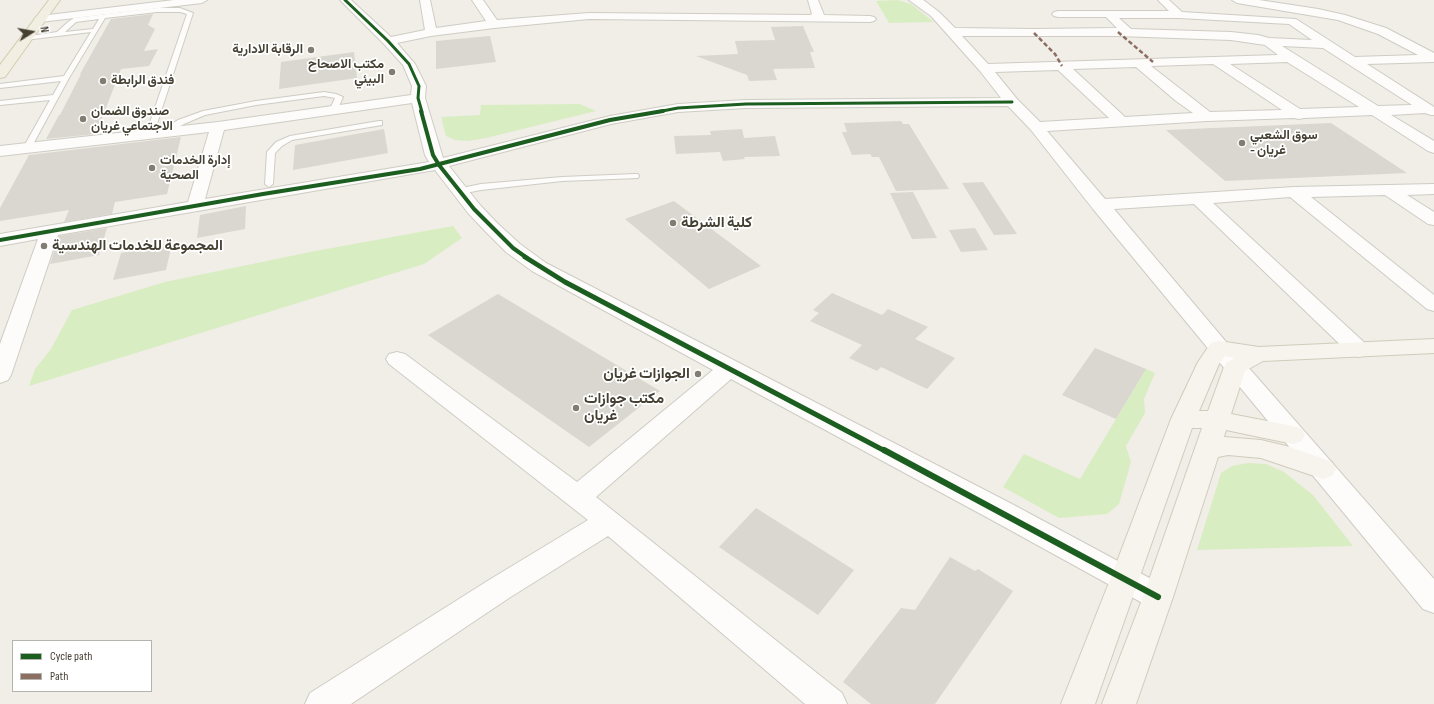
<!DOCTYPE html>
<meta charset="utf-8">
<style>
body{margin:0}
#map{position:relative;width:1434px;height:704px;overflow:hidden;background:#f0eee6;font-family:"Sofia Sans Condensed",sans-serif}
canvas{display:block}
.legend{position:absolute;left:12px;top:640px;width:140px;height:52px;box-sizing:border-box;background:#fff;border:1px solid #b5b3ad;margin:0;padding:5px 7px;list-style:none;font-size:12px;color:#464033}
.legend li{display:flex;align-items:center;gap:8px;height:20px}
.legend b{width:20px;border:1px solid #b5b3ad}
.north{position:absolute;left:12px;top:12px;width:40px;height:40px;-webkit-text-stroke:3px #fff;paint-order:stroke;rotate:79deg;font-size:11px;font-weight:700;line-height:16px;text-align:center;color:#464033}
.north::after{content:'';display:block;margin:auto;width:14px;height:18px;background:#464033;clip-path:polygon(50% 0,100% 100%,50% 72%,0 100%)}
</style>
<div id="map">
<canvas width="1434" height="704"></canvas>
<ul class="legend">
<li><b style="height:5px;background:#1b5e20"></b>Cycle path</li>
<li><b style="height:5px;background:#8d6e63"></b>Path</li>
</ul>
<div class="north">N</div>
</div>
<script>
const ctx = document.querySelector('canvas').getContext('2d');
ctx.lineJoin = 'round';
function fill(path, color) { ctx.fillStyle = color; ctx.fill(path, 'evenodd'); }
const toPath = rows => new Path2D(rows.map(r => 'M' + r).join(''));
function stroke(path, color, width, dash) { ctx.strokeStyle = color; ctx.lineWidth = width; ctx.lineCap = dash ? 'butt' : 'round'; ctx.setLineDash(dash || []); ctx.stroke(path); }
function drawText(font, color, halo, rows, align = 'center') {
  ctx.font = font + ' "Sofia Sans Condensed",Vazirmatn,sans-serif'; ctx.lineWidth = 3.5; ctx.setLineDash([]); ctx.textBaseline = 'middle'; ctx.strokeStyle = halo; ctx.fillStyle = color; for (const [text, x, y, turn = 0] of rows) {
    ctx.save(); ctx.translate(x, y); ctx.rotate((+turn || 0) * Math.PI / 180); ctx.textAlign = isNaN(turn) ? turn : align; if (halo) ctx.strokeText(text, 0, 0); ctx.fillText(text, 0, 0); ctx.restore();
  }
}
fill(toPath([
 [897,0,911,4,934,22,889,23,876,1],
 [580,104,596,111,486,138,468,141,455,140,446,136,441,117,480,115,481,105],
 [453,226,462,238,424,264,29,386,35,369,51,349,72,310,165,282,315,251],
 [1146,369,1155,373,1144,399,1145,413,1126,446,1131,462,1119,504,1107,514,1059,518,1003,487,1024,454,1080,479],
 [1248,463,1266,464,1284,472,1313,495,1353,546,1197,550,1221,473,1232,466]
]), '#d9edc3');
fill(toPath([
 [153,14,148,25,155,29,144,51,158,49,149,66,121,69,96,134,46,139,59,115,60,115,81,74,80,74,111,19],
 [803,26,814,52,810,52,815,68,773,69,777,80,749,81,747,75,696,56,738,54,735,41,775,40,771,27],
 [490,36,496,62,436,69,436,41],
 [354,52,357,78,279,89,281,62],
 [901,121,903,124,909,124,949,189,896,191,879,157,872,157,870,154,852,155,842,132,847,132,844,123],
 [1331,123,1407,173,1225,181,1166,130],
 [384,129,388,153,293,170,295,145],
 [742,129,744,138,775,136,780,156,744,157,745,159,723,161,720,152,676,154,674,136,711,135,710,131],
 [181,137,167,194,115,202,112,214,64,222,69,210,0,221,0,208,29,155],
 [983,182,1017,234,994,235,962,183],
 [913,192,937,238,912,239,890,193],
 [674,201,761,266,709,289,625,219],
 [246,206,245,229,197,238,200,215],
 [107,228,99,255,50,264,59,236],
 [975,228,988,250,961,252,949,230],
 [172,244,166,270,113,280,121,253],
 [832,293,882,315,888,309,928,327,915,339,955,358,927,389,881,367,877,371,849,358,862,345,810,321,819,313,813,310],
 [498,294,660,391,589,447,428,335],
 [1095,348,1146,369,1116,419,1062,395],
 [756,508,854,570,818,615,719,547],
 [950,557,975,571,978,569,1013,591,935,704,871,704,843,682,901,608,915,610]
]), '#d9d7cf');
const lane = toPath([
 [157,8,180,8,193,13,153,136,147,136,146,134,187,14,180,12,157,12,105,18,69,78,31,148,30,150,24,150,23,148,50,100,0,105,0,101,53,95,61,81,0,88,0,84,64,76,91,32,25,40,22,38,23,37,57,32,68,22,74,18,157,8],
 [99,19,93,29,65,32,76,22,99,19],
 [324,92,336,94,343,97,337,111,331,111,330,109,335,98,324,96,256,105,205,115,184,124,166,134,163,134,159,132,178,120,203,111,256,101,324,92],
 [379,121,382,121,382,125,292,140,282,146,275,153,273,184,269,187,265,184,267,152,276,142,290,136,379,121],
 [635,174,638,174,639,176,638,178,562,181,481,190,460,194,456,191,457,189,481,184,562,177,635,174]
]);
const street = toPath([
 [174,0,207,0,202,3,40,22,36,21,34,19,36,17,40,16,174,0],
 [340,0,351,0,391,37,425,30,420,0,430,0,436,28,486,21,472,0,483,0,497,20,589,13,810,15,812,14,808,0,818,0,824,15,870,16,874,17,876,19,874,21,870,22,589,19,494,28,431,36,397,43,415,64,426,86,425,98,443,158,610,116,678,104,746,100,1001,98,980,71,931,16,909,0,923,0,926,2,939,12,955,28,1034,29,1117,28,1106,17,1058,17,1054,16,1052,14,1054,12,1058,11,1169,11,1158,0,1169,0,1182,12,1296,19,1355,57,1418,55,1378,34,1338,20,1237,3,1232,0,1259,0,1318,9,1345,15,1386,28,1434,53,1434,62,1367,64,1434,107,1434,115,1431,115,1425,113,1391,115,1434,141,1434,153,1428,151,1372,115,1304,118,1299,119,1294,118,1207,121,1047,131,1105,199,1294,187,1434,184,1434,194,1407,195,1434,212,1434,225,1428,224,1385,195,1311,197,1434,295,1434,311,1427,309,1290,197,1213,203,1367,345,1370,350,1367,355,1359,357,1351,355,1194,204,1114,209,1227,343,1434,579,1434,613,1423,609,1093,209,1031,130,1008,106,746,108,678,112,611,124,449,166,480,205,497,223,520,244,546,263,1010,503,1168,588,1173,597,1168,606,1158,610,1148,606,990,519,731,379,596,497,842,693,847,704,805,704,608,536,509,598,351,704,305,704,310,693,489,580,588,520,389,364,386,359,389,354,397,352,405,354,577,482,713,370,532,271,506,252,485,231,468,213,435,170,58,235,11,375,8,380,0,383,0,344,38,239,0,246,0,234,188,202,209,132,0,156,0,146,218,122,411,95,412,86,403,65,384,44,340,0],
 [1119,18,1179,18,1289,24,1312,40,1269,38,1258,35,1231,32,1131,29,1119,18],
 [962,36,1118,36,1231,40,1265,45,1278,55,988,64,962,36],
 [1282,46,1323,48,1412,105,1378,106,1282,46],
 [1287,62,1359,107,1300,109,1230,64,1287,62],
 [1213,64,1282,110,1210,112,1151,66,1213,64],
 [1136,67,1176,101,1193,113,1125,117,1073,69,1136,67],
 [1058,70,1109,118,1040,122,1017,99,995,72,1058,70],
 [412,103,425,155,429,162,205,199,224,130,412,103]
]);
const secondary = toPath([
 [1434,339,1434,353,1263,361,1245,371,1231,414,1293,426,1302,429,1305,435,1302,441,1293,444,1226,430,1224,437,1261,440,1290,447,1332,462,1336,469,1332,476,1323,479,1261,458,1228,455,1218,457,1173,597,1136,704,1102,704,1143,597,1202,428,1192,428,1095,704,1061,704,1110,580,1171,419,1198,362,1211,343,1219,341,1259,347,1434,339],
 [1225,356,1235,358,1227,362,1224,367,1208,411,1199,411,1219,364,1225,356]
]);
const primary = toPath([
 [49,0,60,0,5,77,0,78,0,65,49,0]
]);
stroke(lane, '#ceccc4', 2);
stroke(street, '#ceccc4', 2);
stroke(secondary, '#d0ccbc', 2);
stroke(primary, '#d4cdb2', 2);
fill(lane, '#fdfcfb');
fill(street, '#fdfcfb');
fill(secondary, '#f6f4ed');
fill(primary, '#f1eee2');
stroke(toPath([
 [1118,32,1153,62],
 [1034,33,1055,54,1062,66]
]), '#8d6e63', 2.5, [4.5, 2.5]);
stroke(toPath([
 [345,0,388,41,409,64,419,86,418,98,422,112],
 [657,112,678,108,746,104,1012,102]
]), '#1b5e20', 3);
stroke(toPath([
 [421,111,433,155,439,165,474,209,513,248,527,258],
 [0,240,263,194,420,169,610,120,663,111]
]), '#1b5e20', 4);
stroke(toPath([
 [525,257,565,282,885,451]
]), '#1b5e20', 5);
stroke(toPath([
 [884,450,1158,597]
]), '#1b5e20', 6);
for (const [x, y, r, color] of [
 [311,50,4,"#827d72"],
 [392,72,4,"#827d72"],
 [103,81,4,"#827d72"],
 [83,119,4,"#827d72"],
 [1242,143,4,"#827d72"],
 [152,168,4,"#827d72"],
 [673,223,4,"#827d72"],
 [44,246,4,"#827d72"],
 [698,374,4,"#827d72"],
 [576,408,4,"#827d72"]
]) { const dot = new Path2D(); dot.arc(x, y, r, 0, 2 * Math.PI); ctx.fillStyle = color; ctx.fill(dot); stroke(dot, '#fff', 1.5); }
drawText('bold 13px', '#464033', '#fff', [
 ["الرقابة الادارية",303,50,"right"],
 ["مكتب الاصحاح",384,65,"right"],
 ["البيئي",384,80,"right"],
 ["فندق الرابطة",111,81],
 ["صندوق الضمان",91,112],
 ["الاجتماعي غريان",91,127],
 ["سوق الشعبي",1250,136],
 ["- غريان",1250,151],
 ["إدارة الخدمات",160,161],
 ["الصحية",160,176]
], 'left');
drawText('bold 15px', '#464033', '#fff', [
 ["كلية الشرطة",681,223],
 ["المجموعة للخدمات الهندسية",52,246],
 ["الجوازات غريان",690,374,"right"],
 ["مكتب جوازات",584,399],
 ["غريان",584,416]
], 'left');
</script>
